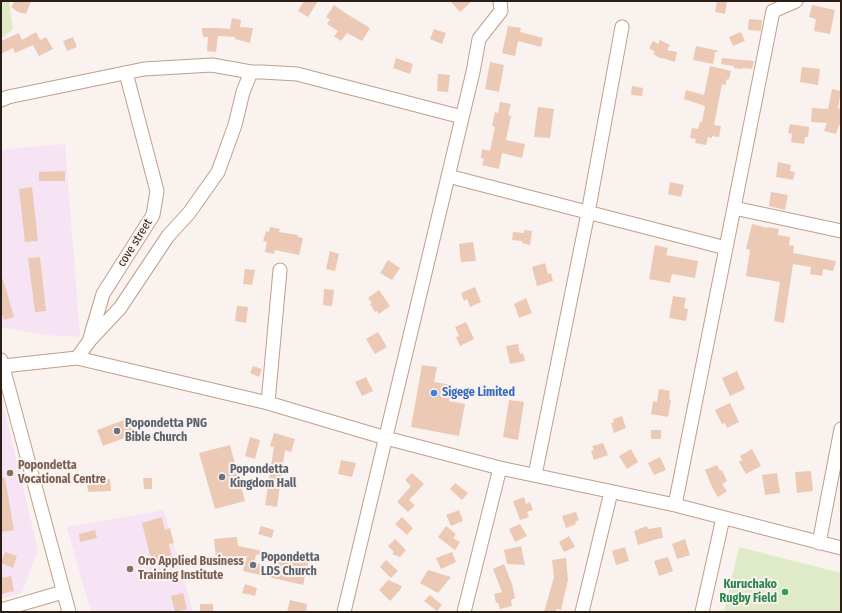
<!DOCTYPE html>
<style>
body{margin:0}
#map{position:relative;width:842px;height:613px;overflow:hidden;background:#faf2ee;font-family:"Fira Sans Condensed",sans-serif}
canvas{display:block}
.frame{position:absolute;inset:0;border:2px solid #2b1e16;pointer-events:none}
</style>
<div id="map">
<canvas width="842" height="613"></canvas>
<div class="frame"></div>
</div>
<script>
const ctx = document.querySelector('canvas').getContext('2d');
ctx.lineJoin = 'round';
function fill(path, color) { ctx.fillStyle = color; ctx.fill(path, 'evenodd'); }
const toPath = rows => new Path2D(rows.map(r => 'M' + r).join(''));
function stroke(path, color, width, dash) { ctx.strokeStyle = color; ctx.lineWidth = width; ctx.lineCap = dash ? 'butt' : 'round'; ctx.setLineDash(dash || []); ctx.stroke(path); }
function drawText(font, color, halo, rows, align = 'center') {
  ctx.font = font + ' "Fira Sans Condensed",sans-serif'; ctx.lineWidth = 4; ctx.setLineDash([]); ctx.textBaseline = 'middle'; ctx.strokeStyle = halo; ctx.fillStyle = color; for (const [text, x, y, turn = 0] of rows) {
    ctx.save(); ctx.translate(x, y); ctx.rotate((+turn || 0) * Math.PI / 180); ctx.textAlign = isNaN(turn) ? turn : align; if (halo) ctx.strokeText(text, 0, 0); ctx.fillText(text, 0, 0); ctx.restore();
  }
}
fill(toPath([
 [65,144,80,337,45,335,1,327,1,150],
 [1,396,38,550,22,593,1,599],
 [164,510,193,612,91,612,67,527]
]), '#f6e3f4');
fill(toPath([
 [1,1,9,1,13,29,1,39],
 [739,547,841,573,841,612,724,612]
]), '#dfebc8');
fill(toPath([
 [15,1,31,1,26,14,18,12,11,7],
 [304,1,318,1,308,17,298,11],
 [450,1,472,1,460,12],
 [717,1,727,2,725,14,715,12],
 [334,5,347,14,370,28,362,41,347,33,341,41,334,36,338,31,327,24,330,20,326,17],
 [812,5,835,10,830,34,814,31,816,19,809,17],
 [232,18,241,20,240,27,253,28,250,43,235,39,235,37,218,36,216,52,207,51,208,37,203,37,203,34,202,34,202,28,219,28,230,29],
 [749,19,762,20,761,31,748,30],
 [508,26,521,28,520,32,543,38,541,47,518,41,515,56,502,53],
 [434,29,446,33,442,44,430,39],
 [36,32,40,40,46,37,53,49,39,56,33,45,15,53,13,48,1,54,1,41,19,33,22,40],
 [741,32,745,41,733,46,729,37],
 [73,37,77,47,67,51,63,41],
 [660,40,670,45,667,50,677,52,675,62,663,58,662,59,653,54,655,52,649,48,653,41,658,44],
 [696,46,719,51,714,53,715,53,713,64,693,60],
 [396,58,413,64,410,74,393,68],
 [722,58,754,61,752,69,743,68,743,69,734,68,734,66,721,64],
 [490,62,504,65,499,92,485,89],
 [710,66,731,71,729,79,726,80,726,85,722,84,714,125,721,126,719,137,712,136,712,138,708,137,706,145,695,143,696,139,690,138,692,128,698,129,700,122,702,122,705,106,684,99,686,90,704,95],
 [802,67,820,69,818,85,800,82],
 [438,74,450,75,448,92,437,91],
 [632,86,643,88,642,96,631,95],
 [832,89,841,91,838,108,841,109,841,125,839,125,836,134,824,131,827,123,811,122,812,108,828,109],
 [500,102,511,104,508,115,511,116,506,140,525,144,522,158,502,153,499,169,482,165,484,159,481,158,482,149,490,151,495,127,492,126,495,112,498,113],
 [538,107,554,109,550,138,534,137],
 [790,124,809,127,808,137,805,137,804,144,791,142,792,134,788,133],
 [778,162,791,165,790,171,795,172,793,180,776,177],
 [65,171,65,181,39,181,39,172],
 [670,182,684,185,681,197,668,194],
 [32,187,38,241,25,242,19,189],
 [771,192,788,195,785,210,769,206],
 [752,224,767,228,767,227,779,229,778,235,790,237,789,245,794,246,793,253,836,261,833,271,823,269,822,276,810,274,811,267,793,264,784,323,774,321,780,282,746,276,750,250,746,249],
 [270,227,280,229,279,232,298,235,298,237,303,238,299,255,275,250,274,254,265,252,267,242,263,241,266,231,269,232],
 [524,230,532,231,530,245,522,243,522,241,512,240,513,232,524,233],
 [473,242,476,261,461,262,459,244],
 [655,245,668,248,666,255,698,261,695,278,672,274,670,283,649,279],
 [330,251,339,254,335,271,326,269],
 [40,257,46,311,35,312,28,258],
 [388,260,400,268,392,280,380,273],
 [545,263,548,274,551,273,553,281,537,286,532,267],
 [245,269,255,270,252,285,243,284],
 [1,279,3,279,14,317,4,320,1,311],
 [475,287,481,302,470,307,467,299,464,301,461,293],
 [324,289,334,290,332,306,323,305],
 [379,290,390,306,379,314,377,311,375,312,370,304,372,303,368,298],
 [673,296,686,298,684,308,688,309,686,321,669,318],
 [526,298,532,313,519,318,514,304],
 [237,306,248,307,246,323,235,321],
 [466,322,474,339,460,346,456,337,459,336,455,327],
 [378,332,387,347,375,354,366,339],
 [518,344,520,354,523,353,525,361,510,364,506,346],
 [422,365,437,367,434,382,452,385,449,401,465,404,459,436,411,427],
 [253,366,262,369,259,377,250,373],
 [737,371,745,389,730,396,722,378],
 [366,377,373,391,362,396,355,382],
 [659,389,670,391,669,399,671,400,668,417,651,414,653,401,657,402],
 [509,400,524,402,518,440,503,437],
 [730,403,739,422,727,428,725,423,722,424,715,410],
 [622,416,626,428,614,433,611,423,614,422,613,419],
 [132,417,138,433,103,446,97,430],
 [651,430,661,430,661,439,651,439],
 [274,433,295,439,291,452,285,450,277,507,265,505,274,447,270,446],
 [250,437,260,440,255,459,245,456],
 [603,443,608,455,594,460,591,451,594,450,592,446],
 [230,445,245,501,215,509,199,453],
 [631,449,638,462,627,469,619,456],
 [752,449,761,466,746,474,739,462,742,460,740,456],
 [660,457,666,470,654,475,648,463],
 [341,460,356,463,352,477,338,474],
 [717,465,720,471,722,470,727,481,722,484,727,491,718,497,713,489,705,470],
 [811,471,813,491,797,493,795,472],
 [412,473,424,484,409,500,415,505,408,512,397,502,411,486,405,480],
 [777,473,780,493,765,495,762,475],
 [1,478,5,478,14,530,2,532,1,528],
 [143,478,152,478,152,489,144,489],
 [110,479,111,491,88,492,87,481],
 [455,483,468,493,462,500,450,489],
 [524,497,526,504,530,502,533,510,527,512,529,517,520,520,513,501],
 [459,510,463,521,451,526,446,515],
 [576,512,579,520,575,522,576,524,566,528,562,516],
 [162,517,165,530,170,528,174,543,169,544,172,558,152,563,142,523],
 [402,517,413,528,407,535,395,524],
 [520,524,527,536,515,542,509,529],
 [261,526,274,530,272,538,258,534],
 [446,526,456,534,453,538,460,542,455,550,438,537],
 [647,526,648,529,661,527,663,538,657,539,638,545,634,531],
 [95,530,97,538,80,542,79,534],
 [569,536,575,547,564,552,559,542],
 [237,537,238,546,268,552,268,553,256,555,254,563,276,568,280,554,309,560,303,585,243,571,247,556,216,559,214,539],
 [395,539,406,550,400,557,392,554,394,552,388,546],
 [685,539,690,555,677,559,672,544],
 [521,546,525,565,507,564,504,550],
 [625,547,629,561,616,565,612,551],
 [5,552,17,556,13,568,1,563],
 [452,552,456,562,441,569,436,558],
 [668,557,673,571,659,576,654,561],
 [566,558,568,580,561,610,556,609,556,612,544,612,554,577,552,560],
 [386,560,398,571,391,578,380,567],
 [504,564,512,584,515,598,511,600,512,606,500,609,498,603,496,603,494,594,502,592,493,569],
 [428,570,451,577,438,593,420,583],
 [11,576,14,591,1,594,1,578],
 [388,580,402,586,400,590,390,601,379,590],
 [245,584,257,588,255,596,242,593],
 [183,593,187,609,175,612,171,596],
 [430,595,442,605,437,611,424,601],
 [290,600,307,604,306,612,287,612],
 [200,604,213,604,213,612,200,612]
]), '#ecc9b4');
const minor = toPath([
 [1,100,8,97,144,69,212,65,251,72,262,72,297,74,462,117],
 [448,176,726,248],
 [734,208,841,231],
 [90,338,103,294,153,215,157,191,126,73],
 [77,358,90,340,120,308,168,236,189,213,218,172,235,125,243,92,251,72],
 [1,360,69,612],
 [3,366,77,358,268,403,386,438,500,468,675,505,841,548],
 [268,403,280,270],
 [535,475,588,213,622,27],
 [675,505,773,11,796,1],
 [819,543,841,429],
 [1,610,63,592],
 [344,612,473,72,479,39,501,11,500,1],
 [464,612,500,468],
 [582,612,611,492],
 [702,612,723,518]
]);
stroke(minor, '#c09f8b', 15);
stroke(minor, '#fff', 13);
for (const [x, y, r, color] of [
 [434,393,4,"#3f7fe0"],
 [117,431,4,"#6b7280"],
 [10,473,4,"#8d6e63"],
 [222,477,4,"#6b7280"],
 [253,565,4,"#6b7280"],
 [130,569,4,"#8d6e63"],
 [785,592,4,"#2e9e5b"]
]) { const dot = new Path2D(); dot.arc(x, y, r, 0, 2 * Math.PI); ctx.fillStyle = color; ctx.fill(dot); stroke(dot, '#faf2ee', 1.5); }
drawText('12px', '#2b1e16', '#faf2ee', [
 ["cove street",135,243,-58]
]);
drawText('bold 12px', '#366cbe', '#faf2ee', [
 ["Sigege Limited",442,393]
], 'left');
drawText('bold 12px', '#5b616d', '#faf2ee', [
 ["Popondetta PNG",125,424],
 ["Bible Church",125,438],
 ["Popondetta",230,470],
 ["Kingdom Hall",230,484],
 ["Popondetta",261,558],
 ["LDS Church",261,572]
], 'left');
drawText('bold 12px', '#785e54', '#faf2ee', [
 ["Popondetta",18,466],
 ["Vocational Centre",18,480],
 ["Oro Applied Business",138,562],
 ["Training Institute",138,576]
], 'left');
drawText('bold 12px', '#27864d', '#faf2ee', [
 ["Kuruchako",777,585],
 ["Rugby Field",777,599]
], 'right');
</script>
